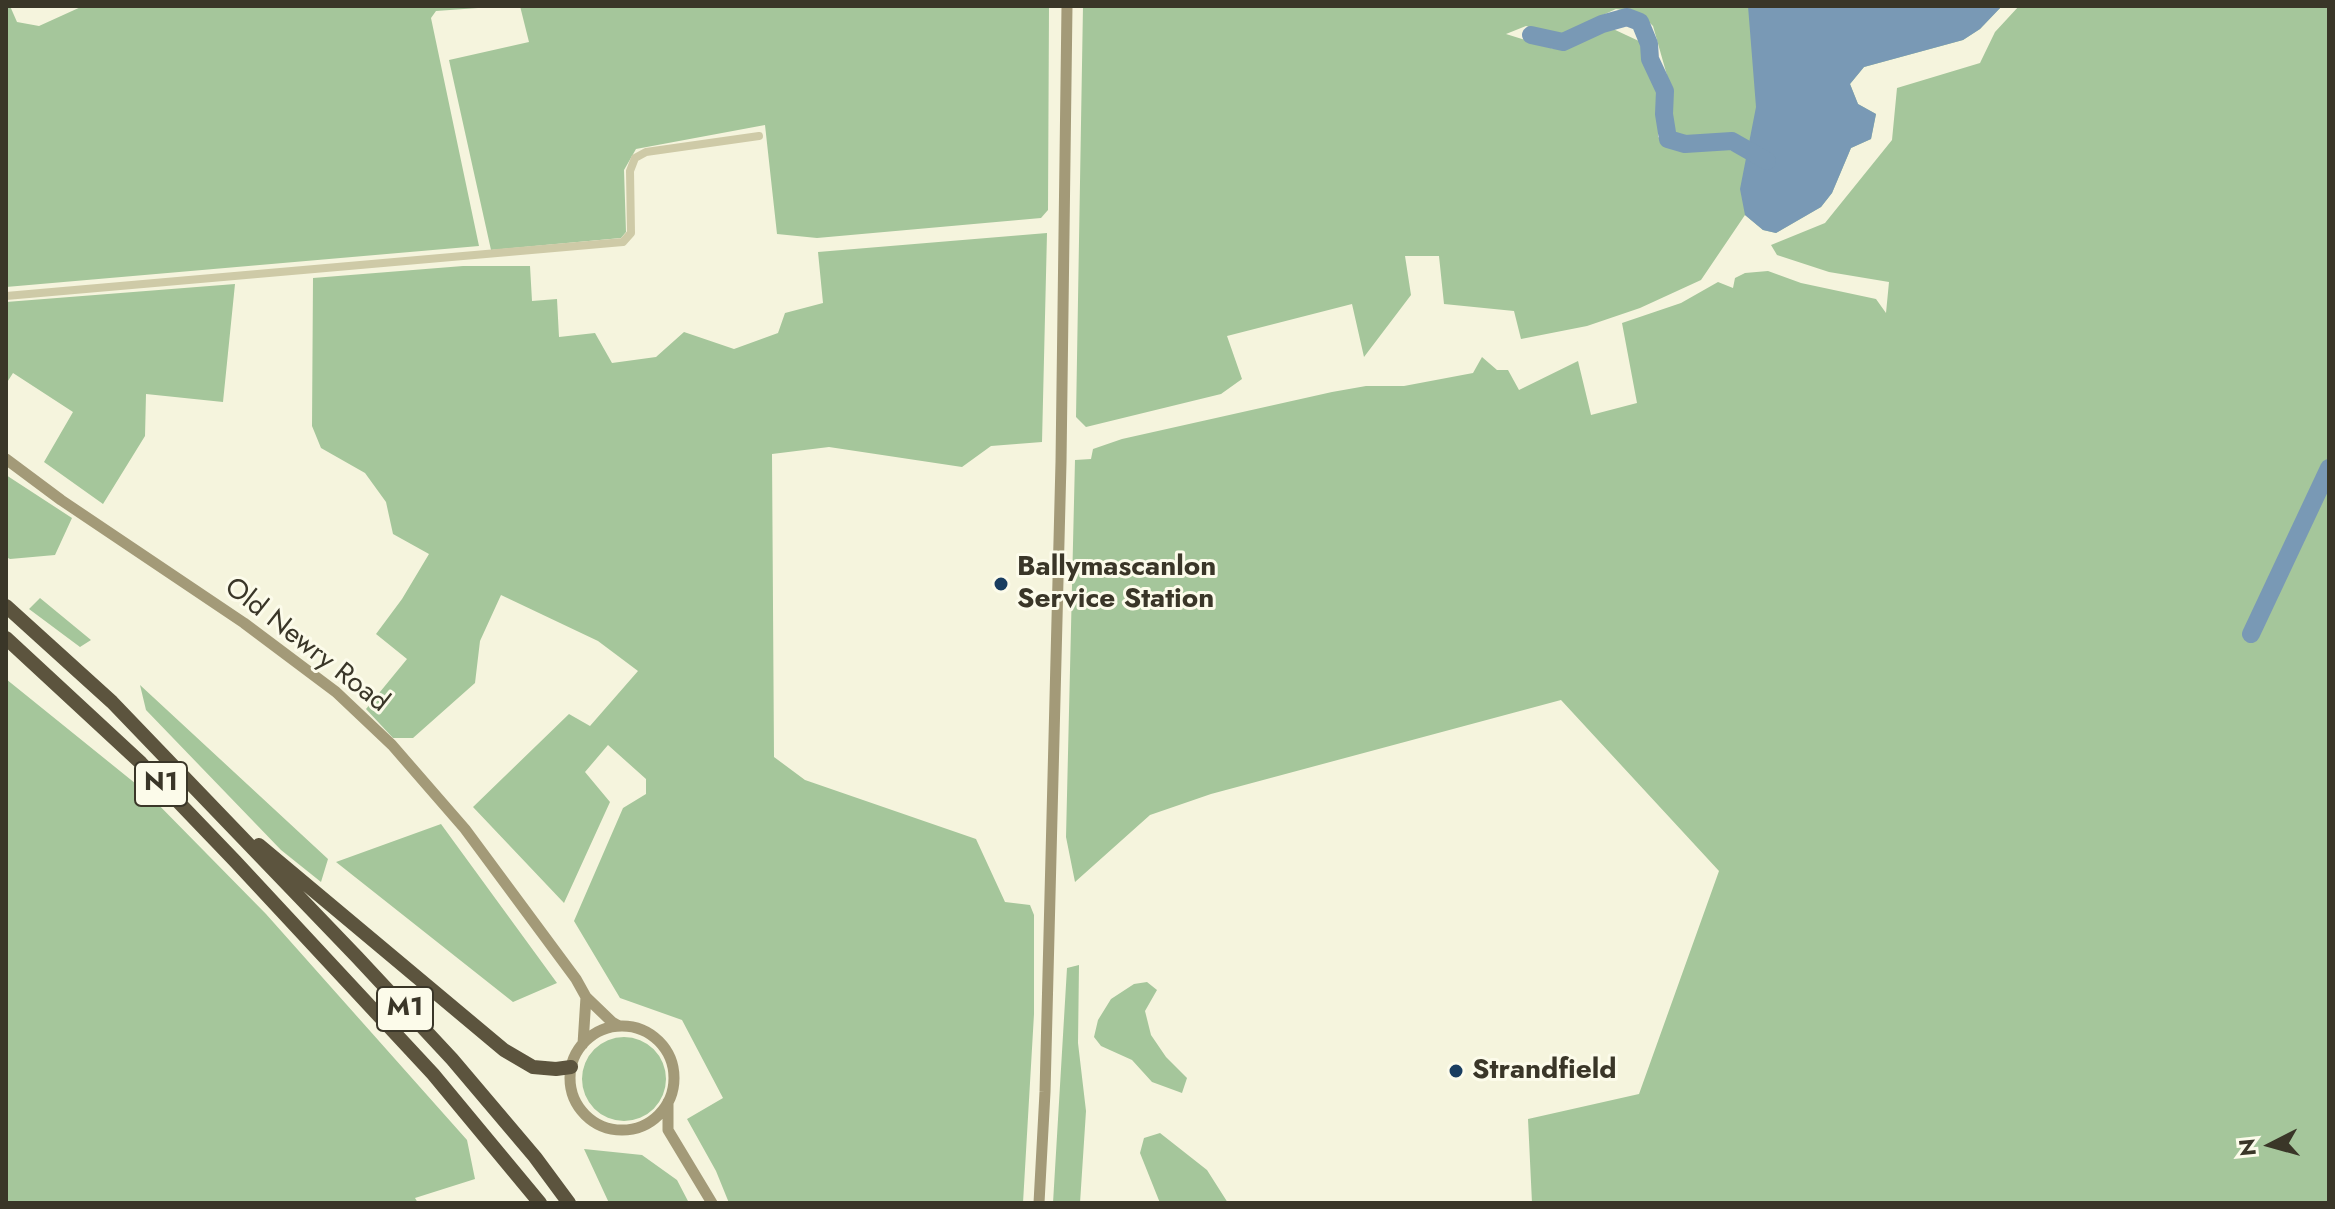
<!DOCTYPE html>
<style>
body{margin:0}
#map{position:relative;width:2335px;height:1209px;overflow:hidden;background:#f5f4dd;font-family:Jost,sans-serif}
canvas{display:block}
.frame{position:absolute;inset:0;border:8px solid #3a3628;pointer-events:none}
.north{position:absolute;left:2231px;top:1105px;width:80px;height:80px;-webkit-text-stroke:6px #fcfbea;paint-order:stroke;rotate:264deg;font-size:22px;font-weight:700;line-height:32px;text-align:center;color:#3a3628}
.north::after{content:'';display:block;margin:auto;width:28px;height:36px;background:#3a3628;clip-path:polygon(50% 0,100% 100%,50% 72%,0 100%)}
</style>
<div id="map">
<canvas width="2335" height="1209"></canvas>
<div class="frame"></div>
<div class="north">N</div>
</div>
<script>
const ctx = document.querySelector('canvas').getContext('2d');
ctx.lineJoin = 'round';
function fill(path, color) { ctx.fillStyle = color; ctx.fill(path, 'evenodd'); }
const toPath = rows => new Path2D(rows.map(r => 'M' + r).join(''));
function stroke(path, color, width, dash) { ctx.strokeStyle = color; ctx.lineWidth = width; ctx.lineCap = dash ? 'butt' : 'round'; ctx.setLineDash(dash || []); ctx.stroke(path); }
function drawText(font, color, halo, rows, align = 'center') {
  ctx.font = font + ' Jost,sans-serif'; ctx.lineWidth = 6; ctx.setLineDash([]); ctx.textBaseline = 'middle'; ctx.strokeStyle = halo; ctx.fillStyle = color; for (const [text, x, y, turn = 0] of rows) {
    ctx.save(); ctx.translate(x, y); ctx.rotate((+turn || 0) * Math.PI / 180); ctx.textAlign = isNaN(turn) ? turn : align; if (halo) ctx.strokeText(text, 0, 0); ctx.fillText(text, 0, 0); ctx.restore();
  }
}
fill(toPath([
 [6,6,10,6,17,22,39,26,83,6,506,6,436,11,431,18,479,246,6,287],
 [520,6,1049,6,1048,210,1041,218,817,238,777,234,765,125,636,149,624,170,626,232,621,238,491,250,449,60,529,42],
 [1083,6,1812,6,1768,152,1729,135,1685,140,1671,135,1670,86,1653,26,1640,13,1616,9,1559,35,1526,26,1506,34,1554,49,1611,28,1641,42,1643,60,1658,91,1658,137,1676,147,1726,148,1763,165,1796,83,2002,6,1980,29,1963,40,1864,67,1850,84,1858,104,1876,114,1871,139,1851,148,1832,193,1821,207,1776,233,1763,230,1745,215,1701,280,1640,308,1587,326,1521,339,1514,311,1444,304,1439,256,1405,256,1411,295,1364,357,1352,304,1227,336,1242,379,1221,394,1086,427,1076,417],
 [2019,6,2329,6,2329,1203,1532,1203,1528,1119,1639,1094,1719,871,1561,700,1211,794,1150,815,1075,882,1066,837,1075,460,1091,459,1093,449,1122,439,1332,392,1366,386,1404,386,1473,373,1482,357,1497,370,1508,370,1519,390,1578,361,1591,415,1637,403,1622,323,1681,303,1718,282,1733,288,1735,278,1745,273,1768,271,1801,283,1876,299,1886,313,1889,282,1829,272,1777,255,1771,245,1825,223,1892,140,1897,88,1980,63,1995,32],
 [1047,233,1042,442,991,446,962,467,829,447,772,454,774,757,805,780,976,839,1005,902,1030,905,1034,915,1034,1014,1023,1203,729,1203,716,1171,687,1119,723,1098,682,1020,620,998,574,921,623,808,646,794,646,779,608,745,585,772,610,802,564,903,473,807,569,714,590,726,638,671,598,641,501,595,480,641,475,683,413,738,393,738,366,709,407,659,376,634,402,599,429,554,393,534,386,502,365,473,321,448,312,426,313,278,463,266,530,266,532,301,557,299,559,337,595,333,612,363,656,357,684,332,734,349,778,333,785,313,823,303,818,252],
 [235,284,223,402,146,394,145,436,103,504,44,462,73,412,13,373,6,384,6,302],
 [6,475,72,518,55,555,10,559,6,557],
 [40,598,91,640,80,647,29,609],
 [6,679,146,792,266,914,467,1140,475,1179,415,1198,418,1203,6,1203],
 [140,685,328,859,321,882,281,850,146,710],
 [441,824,557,983,513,1002,336,862],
 [1079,965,1078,1043,1086,1111,1080,1203,1053,1203,1067,968],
 [1147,982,1157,990,1145,1011,1151,1035,1166,1057,1187,1078,1182,1093,1152,1082,1132,1060,1101,1046,1094,1037,1098,1020,1111,999,1134,984],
 '582 1079a42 42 0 1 1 84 0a42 42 0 1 1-84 0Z',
 [1160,1133,1207,1170,1228,1203,1160,1203,1140,1153,1144,1138],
 [584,1149,642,1155,677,1180,689,1203,609,1203]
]), '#a5c69b');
fill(toPath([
 [1748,6,2002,6,1980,29,1963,40,1864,67,1850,84,1858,104,1876,114,1871,139,1851,148,1832,193,1821,207,1776,233,1763,230,1745,215,1740,189,1756,107]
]), '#7999b5');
stroke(toPath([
 [1531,35,1563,42,1602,24,1627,17,1640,22,1649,44,1650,59,1665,91,1664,114,1668,139,1685,144,1732,141,1767,161],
 [2251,634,2329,468]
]), '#7999b5', 18);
stroke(toPath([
 [6,296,623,242,631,233,630,171,635,158,646,152,759,136]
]), '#cecaa7', 8);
stroke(toPath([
 [6,459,61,500,244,623,336,692,392,745,465,829,576,979,586,997,612,1022,619,1026],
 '570 1078a52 52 0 1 1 104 0a52 52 0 1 1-104 0Z',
 [583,1044,586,997],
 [668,1102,668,1130,712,1203],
 [1039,1203,1045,1092,1061,462,1067,6]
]), '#a39a78', 11);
stroke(toPath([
 [6,606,112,702,357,957,452,1059,535,1157,569,1203],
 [6,638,141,763,235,861,433,1074,540,1203],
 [259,845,504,1050,533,1067,556,1069,571,1067]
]), '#5c543e', 14);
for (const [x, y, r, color] of [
 [1001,584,8,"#193d60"],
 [1456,1071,8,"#193d60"]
]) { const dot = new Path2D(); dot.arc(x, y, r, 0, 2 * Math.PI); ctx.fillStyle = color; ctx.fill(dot); stroke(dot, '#fcfbea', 3); }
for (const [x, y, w] of [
 [161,784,52],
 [405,1009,56]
]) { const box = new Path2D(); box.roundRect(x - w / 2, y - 22, w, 44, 6); ctx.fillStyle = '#fcfbea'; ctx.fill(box); stroke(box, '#3a3628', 2); }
drawText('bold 26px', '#3a3628', null, [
 ["N1",161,784],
 ["M1",405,1009]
]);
drawText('bold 28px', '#3a3628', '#fcfbea', [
 ["Ballymascanlon",1017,568],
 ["Service Station",1017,600],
 ["Strandfield",1472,1071]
], 'left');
drawText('28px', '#3a3628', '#fcfbea', [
 ["Old Newry Road",306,646,38]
]);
</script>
